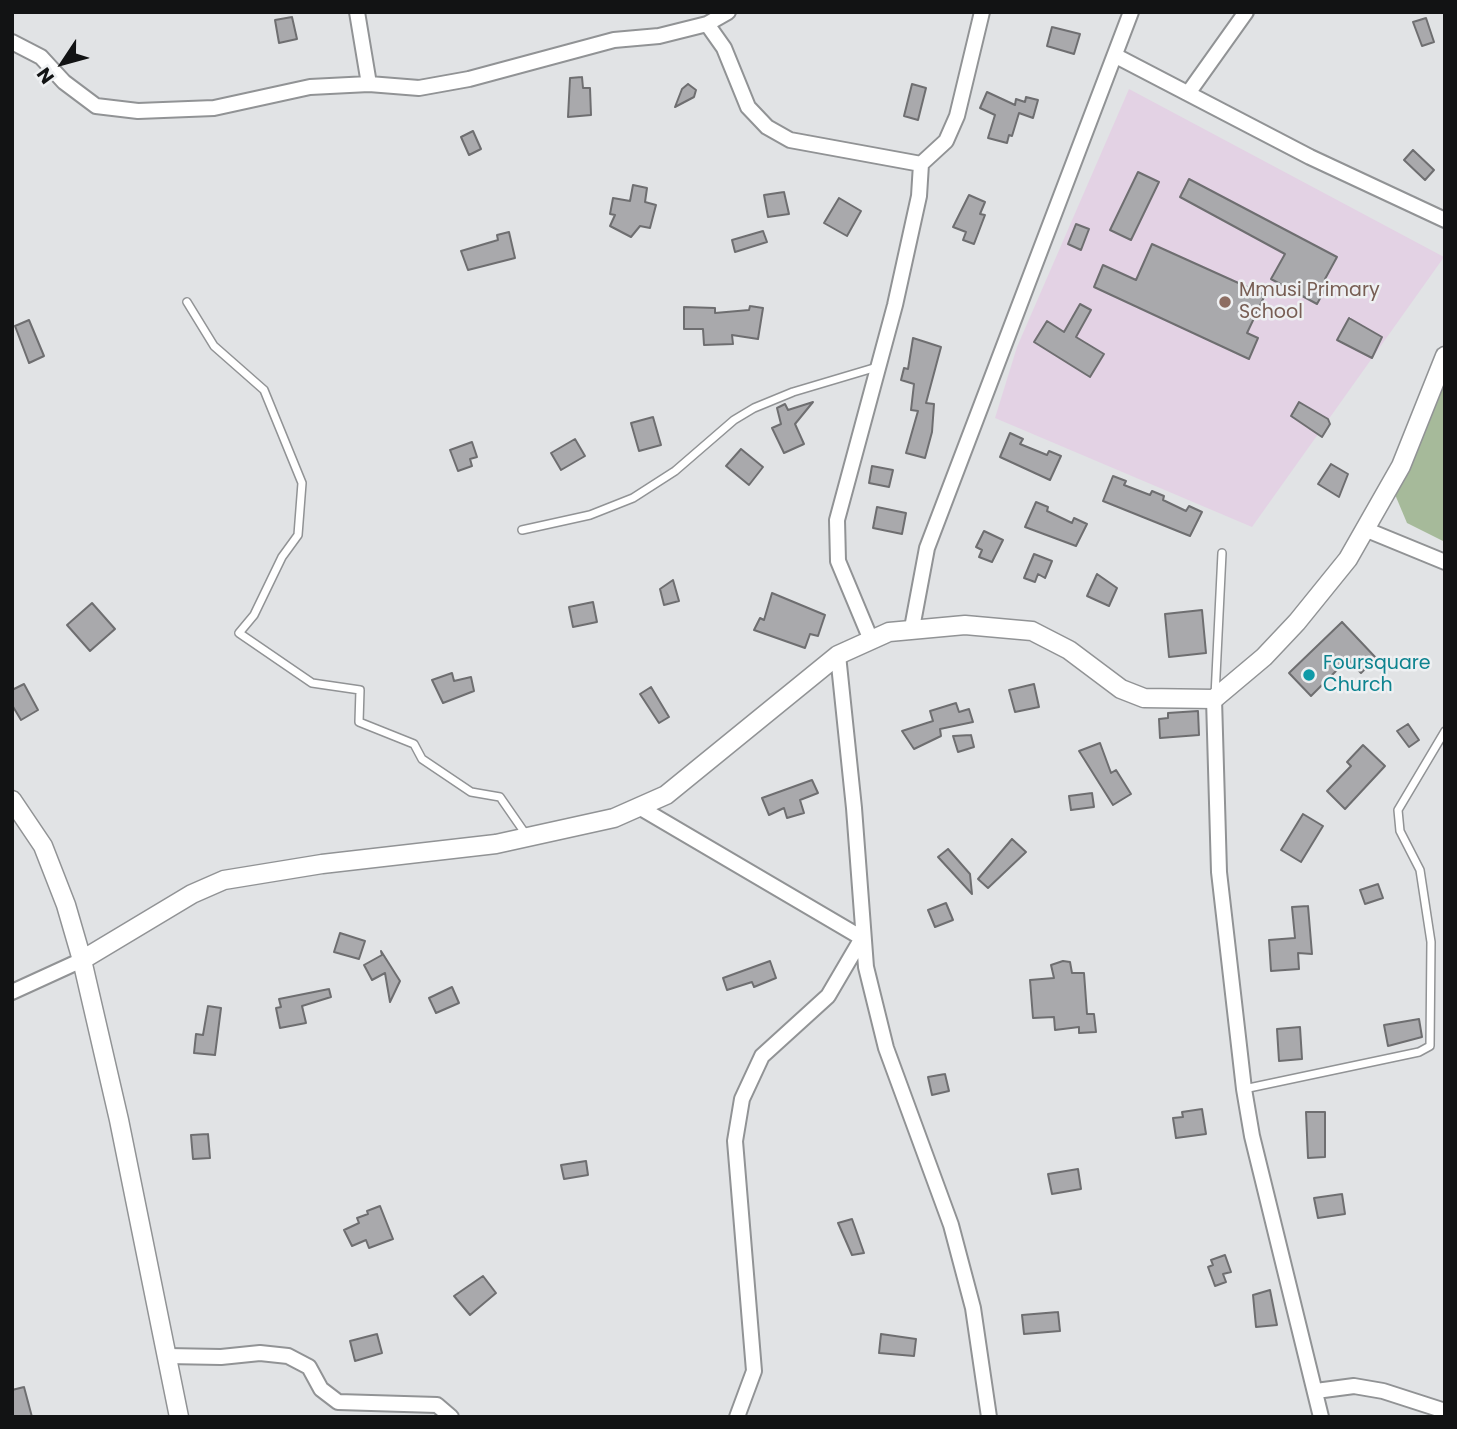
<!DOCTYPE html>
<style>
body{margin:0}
#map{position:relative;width:1457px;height:1429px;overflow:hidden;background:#e1e3e5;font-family:Poppins,sans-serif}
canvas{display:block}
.frame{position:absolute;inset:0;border:14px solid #121314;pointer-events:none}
.north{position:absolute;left:28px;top:28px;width:70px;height:70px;-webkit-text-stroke:5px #eef0f2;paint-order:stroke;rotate:234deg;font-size:19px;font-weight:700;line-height:28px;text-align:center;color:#121314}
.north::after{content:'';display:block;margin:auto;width:24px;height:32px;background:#121314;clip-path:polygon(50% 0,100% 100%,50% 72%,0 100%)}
</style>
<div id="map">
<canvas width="1457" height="1429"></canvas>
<div class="frame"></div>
<div class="north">N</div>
</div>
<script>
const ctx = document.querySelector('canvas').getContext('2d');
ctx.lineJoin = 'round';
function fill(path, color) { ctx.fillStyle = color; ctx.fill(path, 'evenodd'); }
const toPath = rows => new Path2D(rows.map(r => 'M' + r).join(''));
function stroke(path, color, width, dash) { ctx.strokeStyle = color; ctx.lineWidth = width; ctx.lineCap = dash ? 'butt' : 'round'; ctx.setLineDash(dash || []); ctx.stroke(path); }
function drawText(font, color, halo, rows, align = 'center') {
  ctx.font = font + ' Poppins,sans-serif'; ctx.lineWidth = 5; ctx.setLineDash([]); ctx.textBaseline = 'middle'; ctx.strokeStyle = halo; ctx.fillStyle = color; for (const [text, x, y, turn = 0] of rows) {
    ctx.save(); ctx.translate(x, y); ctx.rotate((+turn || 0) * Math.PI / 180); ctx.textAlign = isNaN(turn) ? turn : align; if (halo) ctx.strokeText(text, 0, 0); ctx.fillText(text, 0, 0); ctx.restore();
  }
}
fill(toPath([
 [1129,89,1444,257,1252,527,995,418,1017,347]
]), '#e3d2e4');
fill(toPath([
 [1445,359,1445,542,1407,523,1391,485]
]), '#a6ba9a');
const building = toPath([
 [292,17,297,39,279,43,275,20,292,17],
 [1426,18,1434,42,1422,46,1413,22,1426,18],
 [1052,27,1080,34,1074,54,1047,46,1052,27],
 [582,77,583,88,590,88,591,115,568,117,570,78,582,77],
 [688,84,696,90,694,97,675,107,682,89,688,84],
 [912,84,926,88,918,120,904,116,912,84],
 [987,92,1015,105,1016,99,1025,102,1026,97,1038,100,1033,118,1019,113,1012,136,1009,135,1007,143,988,138,995,115,980,108,987,92],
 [473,131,481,149,469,155,461,137,473,131],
 [1413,150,1434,170,1425,180,1404,160,1413,150],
 [1138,172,1159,182,1131,240,1110,230,1138,172],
 [1189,179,1337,257,1325,279,1329,282,1317,304,1271,279,1285,254,1180,197,1189,179],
 [633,185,647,188,645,202,656,205,650,228,640,226,631,237,610,226,615,215,610,214,613,198,630,201,633,185],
 [784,192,789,214,768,217,764,195,784,192],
 [969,195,985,202,980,214,985,215,974,244,963,240,966,232,953,227,969,195],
 [839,198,861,211,847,236,824,223,839,198],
 [1076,224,1089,229,1081,250,1068,244,1076,224],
 [763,231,767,242,735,252,732,240,763,231],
 [509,232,515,258,468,270,461,251,498,240,497,235,509,232],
 [1152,244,1265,295,1247,333,1258,338,1249,359,1094,287,1103,265,1136,280,1152,244],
 [1080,304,1091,310,1076,337,1104,354,1090,377,1034,342,1047,321,1064,332,1080,304],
 [750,306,763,308,758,339,732,335,733,344,704,345,703,329,684,329,684,307,715,308,715,313,749,310,750,306],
 [1349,318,1382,337,1372,358,1337,340,1349,318],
 [29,320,44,356,29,363,15,326,29,320],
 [913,338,941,347,926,403,934,404,932,432,925,458,906,453,918,411,911,410,914,384,901,380,904,368,908,369,913,338],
 [813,402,795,424,804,444,784,453,772,428,781,424,777,408,785,404,788,410,813,402],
 [1299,402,1328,419,1330,424,1322,437,1291,416,1299,402],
 [653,417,661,445,639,451,631,423,653,417],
 [1010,433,1023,439,1020,444,1047,455,1049,451,1061,456,1050,480,1000,457,1010,433],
 [575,439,585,456,561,470,551,453,575,439],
 [472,442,477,457,470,459,472,466,458,471,450,450,472,442],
 [741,449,763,467,749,485,726,466,741,449],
 [1331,464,1348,474,1339,497,1318,484,1331,464],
 [872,466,893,470,889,487,869,483,872,466],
 [1113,476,1126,481,1124,485,1150,495,1152,491,1164,496,1163,500,1186,511,1189,506,1202,512,1190,536,1103,501,1113,476],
 [1036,502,1048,507,1047,511,1072,523,1074,518,1087,524,1076,546,1025,527,1036,502],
 [877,507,906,513,902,534,873,528,877,507],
 [984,531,1003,540,992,562,979,557,982,550,976,547,984,531],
 [1034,554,1052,561,1045,578,1038,574,1035,582,1024,578,1034,554],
 [1097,574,1117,588,1109,606,1087,596,1097,574],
 [673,580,679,601,664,605,660,589,673,580],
 [772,593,825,615,818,636,810,634,805,648,754,630,760,618,764,620,772,593],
 [593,602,597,622,573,627,569,607,593,602],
 [92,603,115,629,90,651,67,625,92,603],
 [1202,610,1206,653,1169,657,1165,614,1202,610],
 [1342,622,1376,658,1361,673,1348,659,1311,696,1289,673,1342,622],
 [452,673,454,681,471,677,474,691,443,703,432,680,452,673],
 [24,684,38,710,21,720,12,705,12,690,24,684],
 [1034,684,1039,707,1015,712,1009,690,1034,684],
 [651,687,669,717,659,723,640,694,651,687],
 [956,703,959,712,969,709,973,722,940,729,941,736,914,749,902,731,933,721,930,711,956,703],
 [1198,711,1199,735,1160,738,1159,719,1168,718,1168,713,1198,711],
 [1408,724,1419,740,1409,747,1397,731,1408,724],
 [971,735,974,747,958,752,953,736,971,735],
 [1100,743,1111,773,1116,770,1131,794,1113,805,1079,751,1100,743],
 [1363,745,1385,766,1345,809,1327,791,1351,766,1347,762,1363,745],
 [812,780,818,793,800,800,804,813,787,818,784,808,769,815,762,798,812,780],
 [1092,793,1094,807,1071,810,1069,796,1092,793],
 [1303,814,1323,826,1301,862,1281,850,1303,814],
 [1012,839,1026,852,988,888,978,879,1012,839],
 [948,849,970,874,972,894,938,857,948,849],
 [1378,884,1383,898,1365,904,1360,890,1378,884],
 [946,903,953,920,935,927,928,910,946,903],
 [1308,906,1312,954,1298,953,1299,969,1271,971,1269,940,1295,938,1292,907,1308,906],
 [340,933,365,941,359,959,334,952,340,933],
 [381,951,400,981,390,1002,385,973,372,980,364,965,382,955,381,951],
 [770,961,776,978,754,987,752,982,727,990,723,978,770,961],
 [1063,961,1070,962,1072,973,1084,973,1087,1014,1094,1014,1096,1032,1079,1033,1079,1027,1055,1030,1054,1017,1033,1018,1030,980,1054,978,1051,965,1063,961],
 [452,987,459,1003,436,1013,429,998,452,987],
 [329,989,331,997,302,1006,306,1023,280,1028,276,1008,281,1007,279,999,329,989],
 [208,1006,221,1008,215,1055,194,1053,196,1034,203,1035,208,1006],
 [1419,1019,1422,1037,1388,1046,1384,1025,1419,1019],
 [1300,1027,1302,1059,1279,1061,1277,1029,1300,1027],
 [945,1074,949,1091,932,1095,928,1077,945,1074],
 [1202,1109,1206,1134,1176,1138,1173,1118,1183,1117,1182,1112,1202,1109],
 [1306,1112,1325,1112,1325,1157,1308,1158,1306,1112],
 [208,1134,210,1158,193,1159,191,1135,208,1134],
 [586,1161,588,1175,564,1179,561,1165,586,1161],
 [1078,1169,1081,1189,1052,1194,1048,1174,1078,1169],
 [1342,1194,1345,1214,1318,1218,1314,1198,1342,1194],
 [380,1206,393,1239,369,1248,366,1240,352,1246,344,1230,359,1223,357,1218,368,1214,367,1211,380,1206],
 [852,1219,864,1253,852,1255,838,1223,852,1219],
 [1225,1255,1231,1272,1223,1274,1226,1282,1215,1286,1208,1267,1213,1265,1211,1260,1225,1255],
 [483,1276,496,1293,470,1315,454,1296,483,1276],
 [1270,1290,1277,1325,1256,1327,1253,1295,1270,1290],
 [1058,1312,1060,1331,1024,1334,1022,1315,1058,1312],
 [377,1334,382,1353,355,1361,350,1341,377,1334],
 [881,1334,916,1339,914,1356,879,1353,881,1334],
 [24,1387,32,1417,12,1417,12,1390,24,1387]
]);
fill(building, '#a9a9ac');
stroke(building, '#6e6e70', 2);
const service = toPath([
 [187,302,214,346,264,390,302,483,298,535,282,557,254,615,239,633,312,683,360,690,359,722,414,744,422,759,471,792,500,797,527,836],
 [522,530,590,515,633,498,675,471,734,420,754,408,793,392,877,367],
 [1215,696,1222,553],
 [1244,1089,1419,1052,1430,1046,1431,942,1420,870,1400,831,1398,810,1445,731]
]);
const minor = toPath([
 [357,12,369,84],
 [707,24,724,48,748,107,767,127,790,140,921,164,919,196,895,305,837,520,838,561,871,640],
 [12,42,41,57,64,82,96,106,138,111,214,108,310,87,369,84,419,88,469,79,614,40,659,36,707,24,728,12],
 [1116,56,1310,157,1445,220],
 [1189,92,1246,12],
 [921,164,946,141,957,116,982,12],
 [1367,530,1445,562],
 [912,628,927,548,1131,12],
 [838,655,854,808,866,967,886,1048,951,1225,973,1308,989,1417],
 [1214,699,1219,872,1244,1089,1252,1136,1321,1417],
 [639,807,862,938,828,996,762,1056,742,1099,735,1141,754,1371,737,1417],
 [12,992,82,960],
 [167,1356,221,1357,260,1353,288,1356,309,1367,321,1389,338,1402,437,1405,451,1417],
 [1316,1391,1354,1386,1383,1391,1445,1411]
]);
const tertiary = toPath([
 [12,800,43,846,66,905,82,960,119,1120,179,1417],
 [82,960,192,894,224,880,322,864,496,844,614,818,666,795,838,655,889,632,965,625,1032,631,1069,650,1121,689,1144,698,1214,699,1264,657,1297,622,1348,559,1401,466,1445,356]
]);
stroke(service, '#919395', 10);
stroke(minor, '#919395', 18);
stroke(tertiary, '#919395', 21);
stroke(service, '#fff', 7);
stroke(minor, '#fff', 14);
stroke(tertiary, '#fff', 18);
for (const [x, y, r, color] of [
 [1225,302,7,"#8d6e63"],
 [1309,675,7,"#0f9aa8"]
]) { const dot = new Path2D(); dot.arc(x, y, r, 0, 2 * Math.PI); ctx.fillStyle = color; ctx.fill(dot); stroke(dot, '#eef0f2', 2.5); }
drawText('19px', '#785e54', '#eef0f2', [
 ["Mmusi Primary",1239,291],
 ["School",1239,313]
], 'left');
drawText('19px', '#0d838f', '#eef0f2', [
 ["Foursquare",1323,664],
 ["Church",1323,686]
], 'left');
</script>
